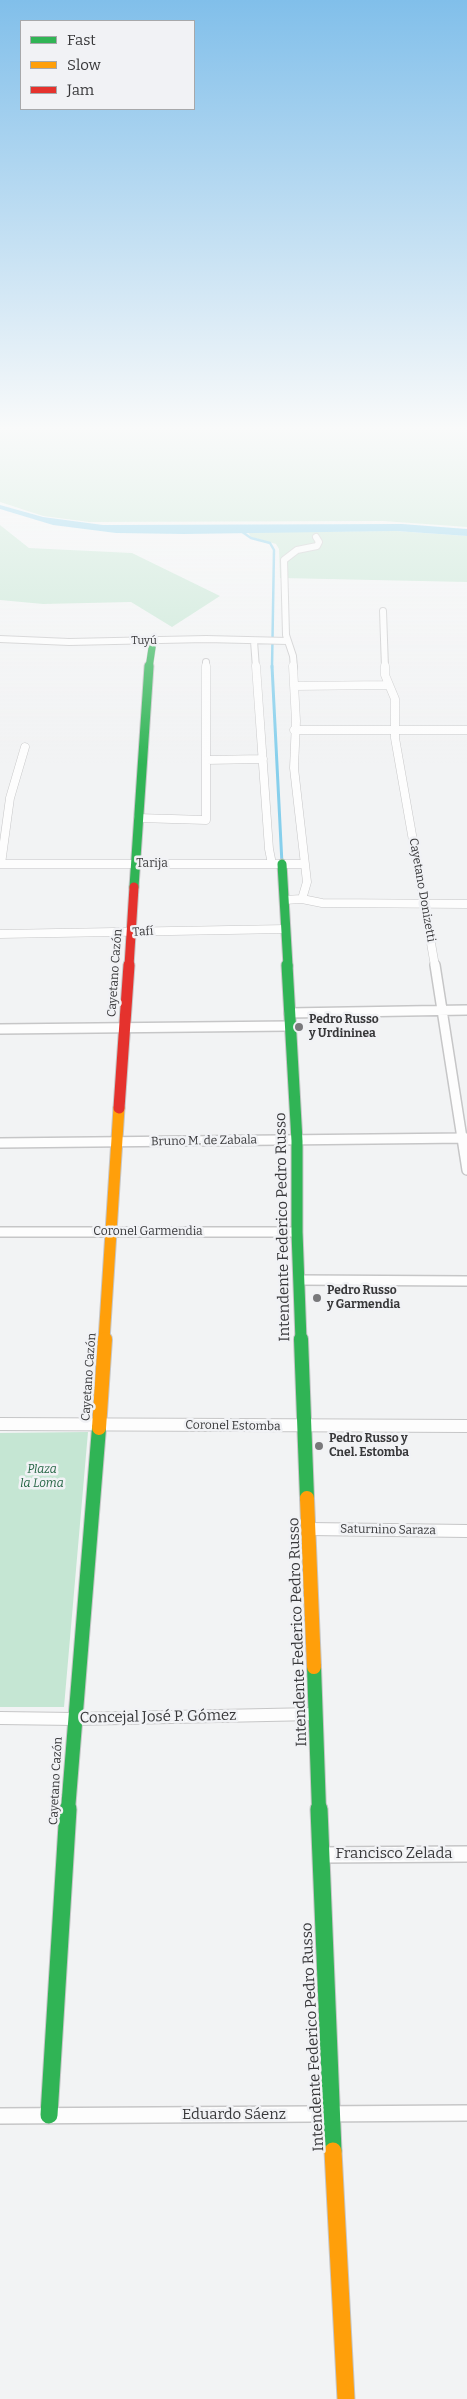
<!DOCTYPE html>
<meta charset="utf-8">
<style>
body{margin:0}
#map{position:relative;width:467px;height:2399px;overflow:hidden;background:#f2f3f4;font-family:Bitter,serif}
canvas{display:block}
.legend{position:absolute;left:20px;top:20px;width:175px;height:90px;box-sizing:border-box;background:#f1f2f5;border:1px solid #a7a8aa;margin:0;padding:6px 9px;list-style:none;font-size:15px;color:#38383a}
.legend li{display:flex;align-items:center;gap:10px;height:25px}
.legend b{width:25px;border:1px solid #a7a8aa}
</style>
<div id="map">
<canvas width="467" height="2399"></canvas>
<ul class="legend">
<li><b style="height:6px;background:#30b455"></b>Fast</li>
<li><b style="height:6px;background:#ff9f0a"></b>Slow</li>
<li><b style="height:6px;background:#e5322d"></b>Jam</li>
</ul>
</div>
<script>
const ctx = document.querySelector('canvas').getContext('2d');
ctx.lineJoin = 'round';
function fill(path, color) { ctx.fillStyle = color; ctx.fill(path, 'evenodd'); }
const toPath = rows => new Path2D(rows.map(r => 'M' + r).join(''));
function stroke(path, color, width, dash) { ctx.strokeStyle = color; ctx.lineWidth = width; ctx.lineCap = dash ? 'butt' : 'round'; ctx.setLineDash(dash || []); ctx.stroke(path); }
function drawText(font, color, halo, rows, align = 'center') {
  ctx.font = font + ' Bitter,serif'; ctx.lineWidth = 5; ctx.setLineDash([]); ctx.textBaseline = 'middle'; ctx.strokeStyle = halo; ctx.fillStyle = color; for (const [text, x, y, turn = 0] of rows) {
    ctx.save(); ctx.translate(x, y); ctx.rotate((+turn || 0) * Math.PI / 180); ctx.textAlign = isNaN(turn) ? turn : align; if (halo) ctx.strokeText(text, 0, 0); ctx.fillText(text, 0, 0); ctx.restore();
  }
}
fill(toPath([
 [0,429,467,429,467,527,383,521,89,522,43,516,0,502],
 [0,525,29,548,132,553,220,596,172,627,131,602,43,604,0,600],
 [396,531,467,536,467,582,280,578,279,549,276,544,251,537,248,532],
 [88,1432,64,1707,0,1707,0,1433]
]), '#c5e6d3');
fill(toPath([
 [0,505,43,517,103,525,402,524,467,529,467,536,396,531,184,534,116,533,53,525,0,509]
]), '#86cfec');
stroke(toPath([
 [238,529,251,538,270,543,274,550,272,668]
]), '#86cfec', 2.5);
stroke(toPath([
 [272,666,282,864]
]), '#86cfec', 3);
const streetFar4 = toPath([
 [383,611,385,668],
 [0,639,69,642,206,639,288,641],
 [254,641,256,668],
 [206,662,206,668],
 [294,668,293,656,286,635,284,560,297,550,317,546,319,542,316,537]
]);
const streetFar3 = toPath([
 [256,666,269,849,272,864],
 [293,666,296,721,294,768,307,882,302,899],
 [385,666,385,675,395,699,395,738,435,966],
 [294,686,388,685],
 [294,730,467,730],
 [206,760,263,759],
 [138,818,206,820,206,666],
 [0,864,303,864],
 [1,864,10,798,25,747],
 [284,900,302,899,322,903,467,904],
 [0,934,286,929]
]);
const streetFar2 = toPath([
 [435,965,467,1170],
 [289,1013,467,1010],
 [0,1029,290,1026],
 [0,1143,466,1138],
 [0,1232,297,1232],
 [299,1280,467,1281]
]);
const streetFar1 = toPath([
 [0,1424,467,1426],
 [309,1529,467,1531],
 [0,1718,74,1719,315,1714]
]);
const street = toPath([
 [321,1855,467,1854],
 [0,2116,467,2113]
]);
const fastFar4 = toPath([
 [149,668,153,641]
]);
const fastFar3 = toPath([
 [282,864,288,966],
 [134,887,149,666]
]);
const fastFar2 = toPath([
 [287,965,297,1141,297,1232,301,1340]
]);
const fastFar1 = toPath([
 [301,1339,307,1498],
 [314,1667,319,1810],
 [68,1810,99,1428]
]);
const fast = toPath([
 [319,1809,333,2151],
 [49,2115,68,1809]
]);
const slowFar2 = toPath([
 [104,1340,119,1108]
]);
const slowFar1 = toPath([
 [99,1428,105,1339],
 [307,1498,314,1667]
]);
const slow = toPath([
 [333,2151,346,2399]
]);
const jamFar1 = toPath([
 [129,966,134,887]
]);
const jam = toPath([
 [119,1108,129,965]
]);
stroke(streetFar4, '#c6c6c7', 8);
stroke(streetFar3, '#c6c6c7', 9);
stroke(streetFar2, '#c6c6c7', 12);
stroke(streetFar1, '#c6c6c7', 14);
stroke(street, '#c6c6c7', 18);
stroke(fastFar4, '#c6c6c7', 8);
stroke(fastFar3, '#c6c6c7', 11);
stroke(fastFar2, '#c6c6c7', 13);
stroke(fastFar1, '#c6c6c7', 16);
stroke(fast, '#c6c6c7', 19);
stroke(slowFar2, '#c6c6c7', 13);
stroke(slowFar1, '#c6c6c7', 16);
stroke(slow, '#c6c6c7', 19);
stroke(jamFar1, '#c6c6c7', 11);
stroke(jam, '#c6c6c7', 13);
stroke(streetFar4, '#fdfdfd', 6);
stroke(streetFar3, '#fdfdfd', 8);
stroke(streetFar2, '#fdfdfd', 9);
stroke(streetFar1, '#fdfdfd', 12);
stroke(street, '#fdfdfd', 15);
stroke(fastFar4, '#30b455', 7);
stroke(fastFar3, '#30b455', 9);
stroke(fastFar2, '#30b455', 11);
stroke(fastFar1, '#30b455', 14);
stroke(fast, '#30b455', 17);
stroke(slowFar2, '#ff9f0a', 11);
stroke(slowFar1, '#ff9f0a', 14);
stroke(slow, '#ff9f0a', 17);
stroke(jamFar1, '#e5322d', 9);
stroke(jam, '#e5322d', 11);
const sky = ctx.createLinearGradient(0, 0, 0, 765);
sky.addColorStop(0, '#81bfea');
sky.addColorStop(0.56, '#f9fafa');
sky.addColorStop(1, '#f9fafa00');
ctx.fillStyle = sky;
ctx.fillRect(0, 0, 467, 765);
for (const [x, y, r, color] of [
 [299,1027,5,"#79797b"],
 [317,1298,5,"#79797b"],
 [319,1446,5,"#79797b"]
]) { const dot = new Path2D(); dot.arc(x, y, r, 0, 2 * Math.PI); ctx.fillStyle = color; ctx.fill(dot); stroke(dot, '#f1f2f5', 2); }
drawText('11px', '#38383a', '#f1f2f5', [
 ["Tuyú",144,641]
]);
drawText('12px', '#38383a', '#f1f2f5', [
 ["Tarija",152,864],
 ["Cayetano Donizetti",422,890,80],
 ["Tafí",143,932,-4],
 ["Cayetano Cazón",115,973,-86],
 ["Bruno M. de Zabala",204,1141,-1],
 ["Coronel Garmendia",148,1232],
 ["Cayetano Cazón",89,1377,-86],
 ["Coronel Estomba",233,1426,1],
 ["Saturnino Saraza",388,1530,1],
 ["Cayetano Cazón",56,1781,-87]
]);
drawText('bold 12px', '#38383a', '#f1f2f5', [
 ["Pedro Russo",309,1020],
 ["y Urdininea",309,1034],
 ["Pedro Russo",327,1291],
 ["y Garmendia",327,1305],
 ["Pedro Russo y",329,1439],
 ["Cnel. Estomba",329,1453]
], 'left');
drawText('italic 12px', '#256544', '#f1f2f5', [
 ["Plaza",42,1470],
 ["la Loma",42,1484]
]);
drawText('15px', '#38383a', '#f1f2f5', [
 ["Intendente Federico Pedro Russo",283,1227,-91],
 ["Intendente Federico Pedro Russo",298,1632,-92],
 ["Concejal José P. Gómez",158,1717,-1],
 ["Francisco Zelada",394,1854],
 ["Intendente Federico Pedro Russo",313,2037,-93],
 ["Eduardo Sáenz",234,2115]
]);
</script>
